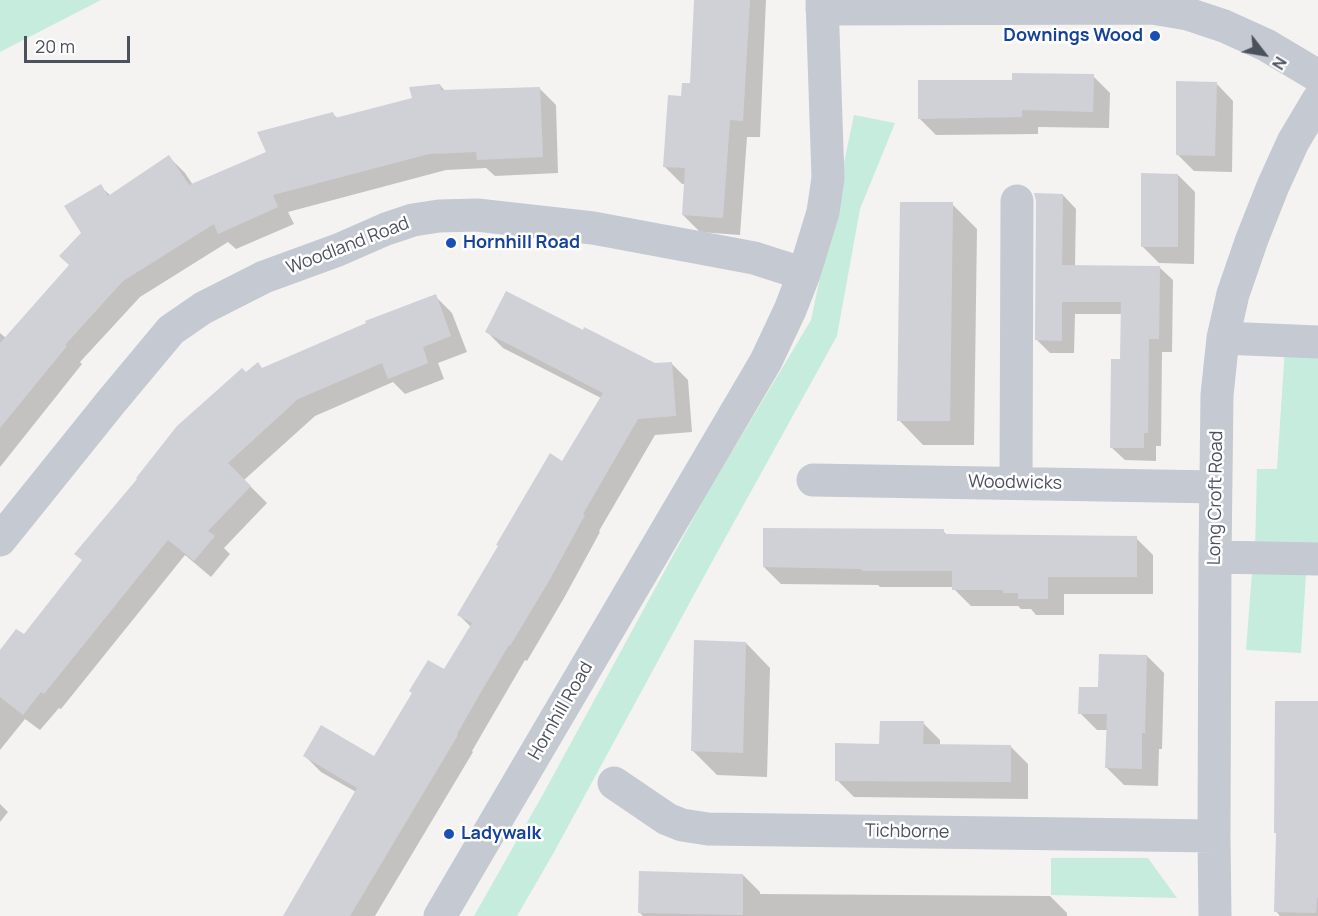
<!DOCTYPE html>
<style>
body{margin:0}
#map{position:relative;width:1318px;height:916px;overflow:hidden;background:#f4f3f2;font-family:Manrope,sans-serif}
canvas{display:block}
.north{position:absolute;left:1234px;top:24px;width:60px;height:60px;-webkit-text-stroke:4px #fff;paint-order:stroke;rotate:121deg;font-size:16px;font-weight:700;line-height:24px;text-align:center;color:#4c515e}
.north::after{content:'';display:block;margin:auto;width:21px;height:27px;background:#4c515e;clip-path:polygon(50% 0,100% 100%,50% 72%,0 100%)}
.scale{position:absolute;left:24px;top:36px;width:106px;height:27px;box-sizing:border-box;border:3px solid #4c515e;border-top:0;padding-left:8px;font-size:18px;line-height:21px;white-space:nowrap;color:#4c515e;-webkit-text-stroke:4px #fff;paint-order:stroke}
</style>
<div id="map">
<canvas width="1318" height="916"></canvas>
<div class="north">N</div>
<div class="scale">20 m</div>
</div>
<script>
const ctx = document.querySelector('canvas').getContext('2d');
ctx.lineJoin = 'round';
function fill(path, color) { ctx.fillStyle = color; ctx.fill(path, 'evenodd'); }
const toPath = rows => new Path2D(rows.map(r => 'M' + r).join(''));
function stroke(path, color, width, dash) { ctx.strokeStyle = color; ctx.lineWidth = width; ctx.lineCap = dash ? 'butt' : 'round'; ctx.setLineDash(dash || []); ctx.stroke(path); }
function drawText(font, color, halo, rows, align = 'center') {
  ctx.font = font + ' Manrope,sans-serif'; ctx.lineWidth = 5; ctx.setLineDash([]); ctx.textBaseline = 'middle'; ctx.strokeStyle = halo; ctx.fillStyle = color; for (const [text, x, y, turn = 0] of rows) {
    ctx.save(); ctx.translate(x, y); ctx.rotate((+turn || 0) * Math.PI / 180); ctx.textAlign = isNaN(turn) ? turn : align; if (halo) ctx.strokeText(text, 0, 0); ctx.fillText(text, 0, 0); ctx.restore();
  }
}
fill(toPath([
 [0,0,101,0,0,52],
 [854,115,895,123,860,209,837,336,702,580,553,854,517,916,474,916,542,796,706,495,811,320],
 [1285,347,1318,348,1318,551,1255,550,1257,469,1277,469],
 [1253,559,1307,559,1301,653,1246,650],
 [1051,858,1148,858,1177,898,1051,895]
]), '#c6ecdd');
fill(toPath([
 [696,0,766,0,760,137,747,137,740,235,700,232,683,215,685,184,682,184,665,167,682,97,692,85],
 [1093,76,1110,93,1109,128,1038,127,1038,134,936,135,919,118,1013,81],
 [1216,83,1233,101,1232,172,1194,171,1177,154],
 [440,85,446,92,539,88,556,105,558,173,495,176,486,168,446,170,288,212,294,224,236,249,228,242,140,297,80,362,82,364,0,467,0,333,6,338,71,266,100,186,111,196,169,157,185,173,193,185,268,153,333,114,338,119,414,99],
 [1178,175,1195,192,1194,264,1159,263,1142,246],
 [1063,195,1076,209,1075,266,1159,267,1173,280,1172,352,1162,352,1161,446,1156,446,1156,461,1125,460,1111,447,1122,360,1122,314,1075,314,1074,353,1050,353,1037,340],
 [952,204,977,229,974,445,923,445,899,420],
 [435,296,452,313,467,352,438,363,444,379,405,394,393,382,315,416,244,480,267,503,224,548,230,554,211,577,185,555,61,709,59,708,40,730,25,719,0,750,0,652,24,637,246,374,263,370],
 [487,332,654,365,672,364,688,380,692,432,655,435,599,531,600,532,564,598,527,661,525,660,497,708,472,751,473,752,375,916,285,916,356,792,321,772,305,756,374,758,445,671,471,627,459,615,563,463,601,398,503,348],
 [943,531,948,536,1136,538,1153,555,1153,594,1064,594,1064,615,1036,615,1031,609,1021,609,1018,606,971,606,954,589,954,587,880,587,878,585,781,584,764,567],
 [746,643,770,668,767,777,717,775,692,750],
 [1147,656,1164,673,1162,749,1159,749,1158,786,1124,785,1107,768,1108,730,1097,730,1080,713,1100,689],
 [1318,702,1318,916,1280,916,1276,911],
 [923,723,940,740,940,746,1011,747,1028,764,1028,799,854,797,837,780,881,745],
 [0,804,8,812,0,822],
 [743,875,760,892,760,894,1050,896,1067,913,1067,916,643,916,639,912]
]), '#0003');
fill(toPath([
 [694,0,750,0,743,121,730,120,723,218,682,215,685,168,663,167,668,95,681,96,682,83,690,83],
 [1012,73,1094,74,1093,112,1022,110,1022,117,918,119,918,80,1012,80],
 [1176,81,1217,82,1215,156,1176,155],
 [440,84,441,90,540,87,543,157,477,160,476,152,429,154,273,195,278,207,218,234,214,224,123,281,65,345,67,346,0,428,0,343,69,265,59,256,81,233,64,206,101,184,108,196,169,155,189,185,266,152,257,132,333,112,335,118,412,98,409,87],
 [1141,173,1178,174,1178,247,1141,247],
 [1034,193,1063,194,1062,265,1160,266,1159,339,1149,339,1148,433,1144,433,1144,448,1110,448,1111,359,1120,359,1121,302,1062,302,1062,341,1035,340,1036,201],
 [900,202,953,202,950,421,897,421],
 [506,291,583,330,584,327,655,363,672,362,676,416,638,419,583,514,585,515,549,581,510,646,509,645,481,692,457,734,458,735,350,916,283,916,357,788,303,756,321,725,374,756,412,693,409,691,428,660,444,669,472,623,457,615,498,546,496,545,550,453,562,461,603,393,485,332],
 [436,294,451,336,423,347,428,363,388,379,382,363,298,399,228,463,251,486,208,531,215,536,194,561,168,540,44,694,41,692,23,715,0,697,0,650,16,629,24,634,82,560,74,554,137,479,136,478,177,426,242,368,246,372,258,362,262,368,366,323,365,321],
 [763,528,944,529,944,534,1137,536,1137,577,1048,577,1048,599,1018,599,1018,593,1003,593,1003,590,952,590,952,571,862,571,861,569,763,567],
 [694,640,746,642,743,753,691,751],
 [1099,654,1147,655,1145,733,1142,733,1142,769,1105,768,1107,714,1078,714,1079,687,1098,687],
 [1275,701,1318,701,1318,898,1317,898,1316,913,1274,912,1276,833,1274,833],
 [880,721,924,721,923,744,1011,745,1011,782,835,781,835,743,879,744],
 [639,871,743,874,743,915,638,913]
]), '#d0d0d7');
stroke(toPath([
 [822,9,1152,8,1188,14,1224,26,1266,45,1318,76],
 [1223,338,1318,342],
 [813,480,1216,487],
 [1016,483,1017,201],
 [0,540,111,402,171,330,203,308,264,277,338,250,386,229,413,220,439,216,477,215,593,228,722,252,754,258,804,274],
 [1215,557,1318,559],
 [614,783,667,819,682,825,708,829,1214,836],
 [440,916,766,361,790,310,804,274,823,212,828,178,822,0],
 [1215,916,1214,836,1215,557,1217,395,1223,338,1233,294,1252,239,1273,186,1293,142,1318,100]
]), '#c4c9d2', 33);
for (const [x, y, r, color] of [
 [1155,36,6,"#1a4fb4"],
 [451,243,6,"#1a4fb4"],
 [449,834,6,"#1a4fb4"]
]) { const dot = new Path2D(); dot.arc(x, y, r, 0, 2 * Math.PI); ctx.fillStyle = color; ctx.fill(dot); stroke(dot, '#fff', 2); }
drawText('bold 18px', '#164399', '#fff', [
 ["Downings Wood",1143,36,"right"],
 ["Hornhill Road",463,243],
 ["Ladywalk",461,834]
], 'left');
drawText('18px', '#4c515e', '#fff', [
 ["Woodland Road",348,246,-21],
 ["Woodwicks",1015,483,1],
 ["Long Croft Road",1216,498,-89],
 ["Hornhill Road",561,711,-60],
 ["Tichborne",907,832,1]
]);
</script>
